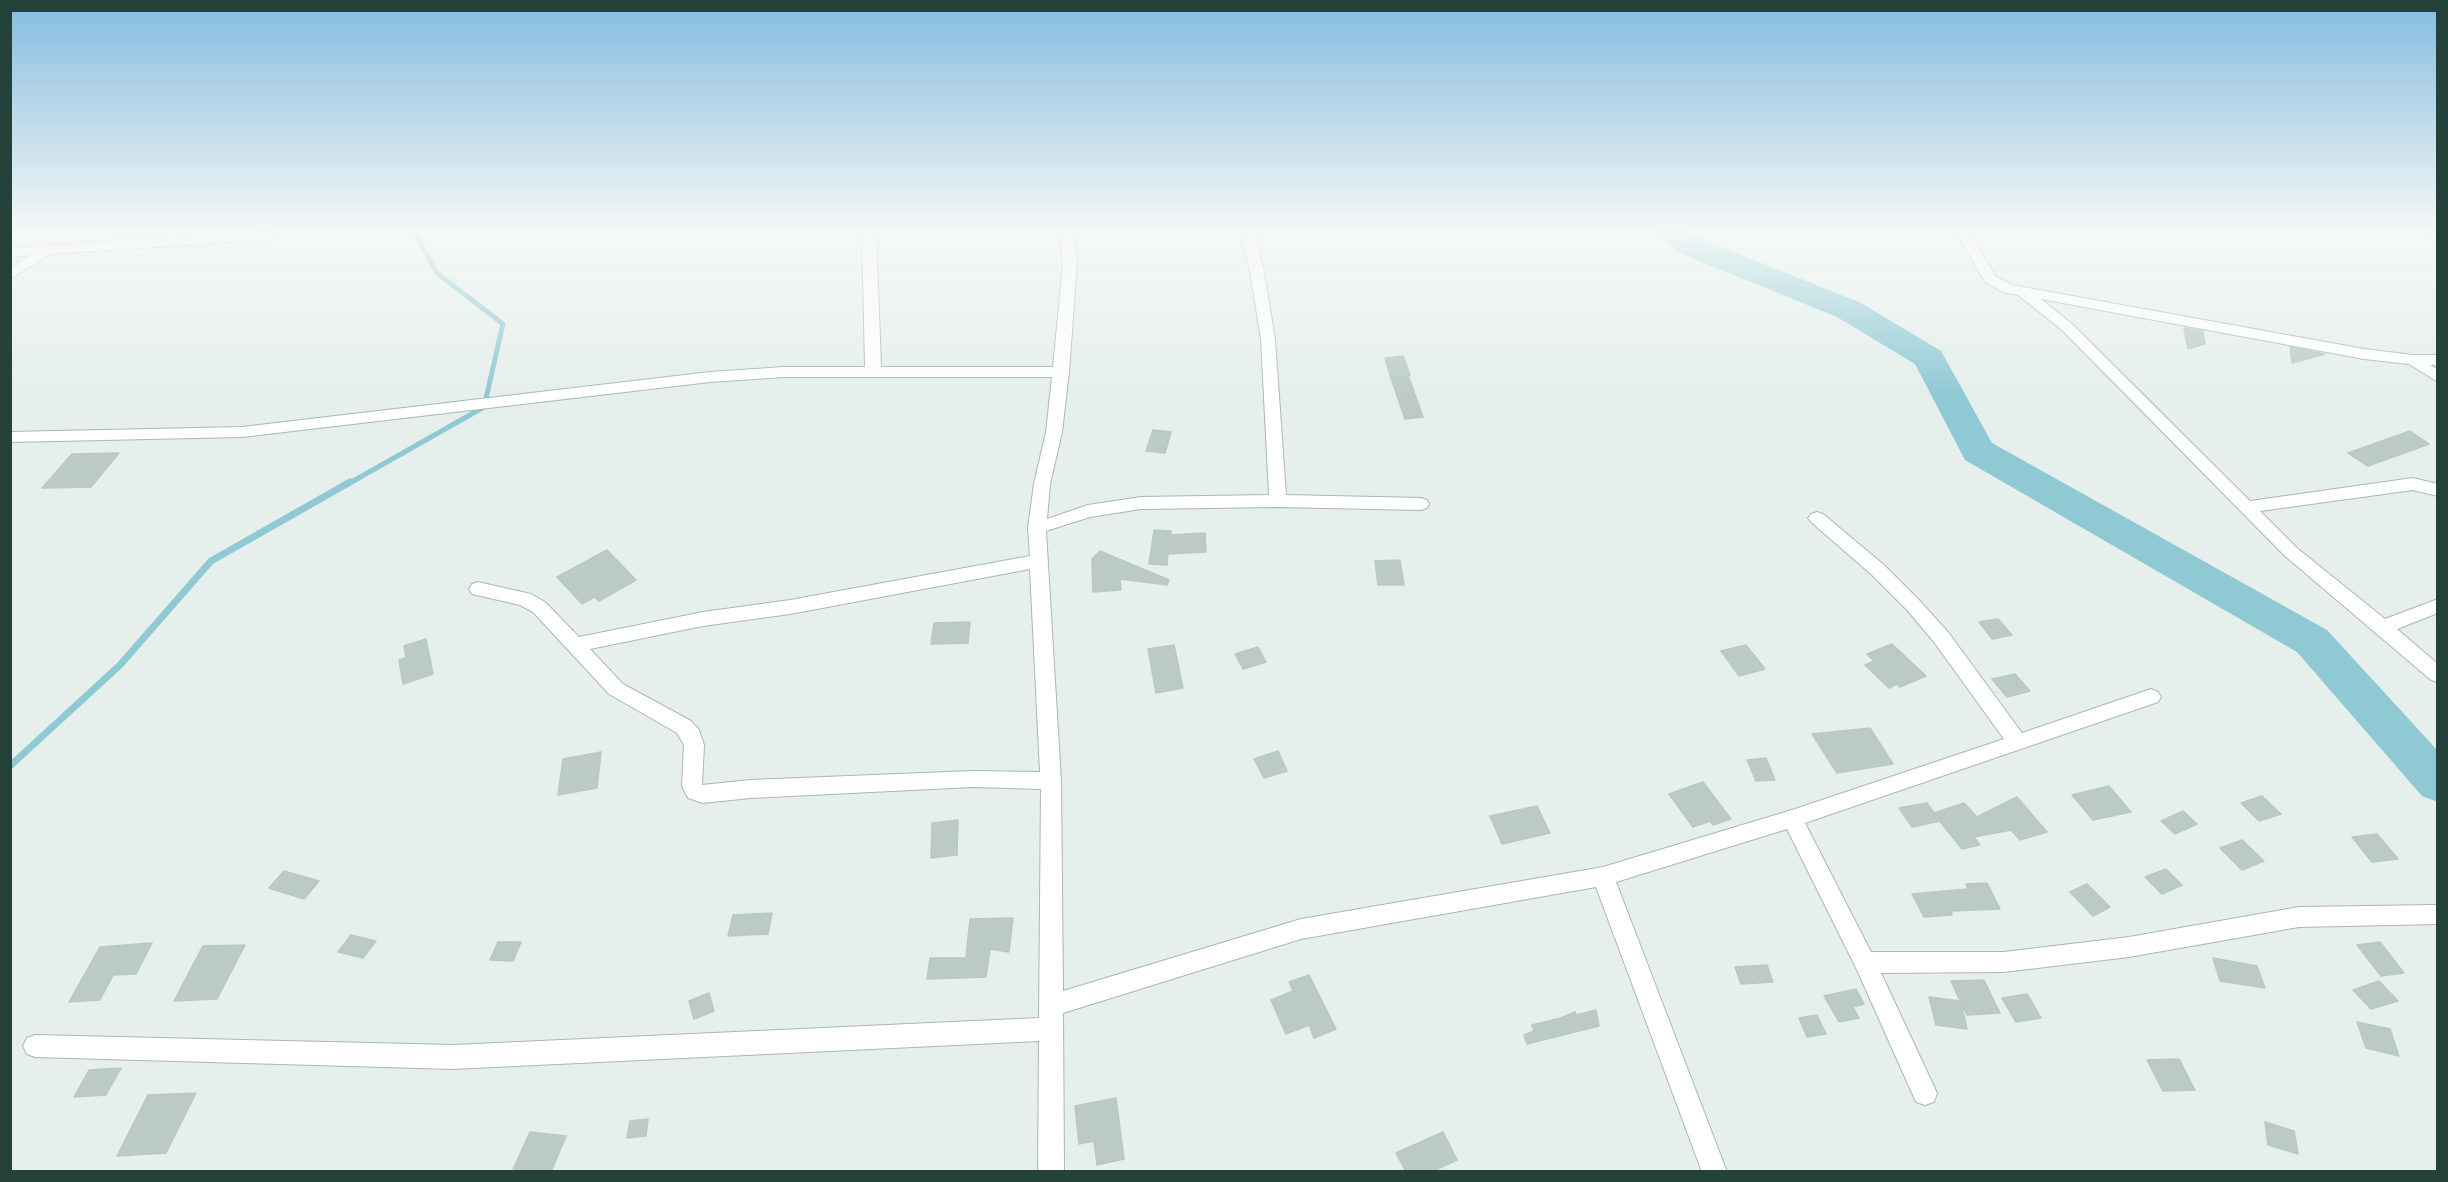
<!DOCTYPE html>
<style>
body{margin:0}
#map{position:relative;width:2448px;height:1182px;overflow:hidden;background:#e6efeb;font-family:"Archivo Narrow",sans-serif}
canvas{display:block}
.frame{position:absolute;inset:0;border:12px solid #24423a;pointer-events:none}
</style>
<div id="map">
<canvas width="2448" height="1182"></canvas>
<div class="frame"></div>
</div>
<script>
const ctx = document.querySelector('canvas').getContext('2d');
ctx.lineJoin = 'round';
const toPath = rows => new Path2D(rows.map(r => 'M' + r).join(''));
function stroke(path, color, width, dash) { ctx.strokeStyle = color; ctx.lineWidth = width; ctx.lineCap = dash ? 'butt' : 'round'; ctx.setLineDash(dash || []); ctx.stroke(path); }
function fill(path, color) { ctx.fillStyle = color; ctx.fill(path, 'evenodd'); }
stroke(toPath([
 [348,484,484,407,503,324,437,273,413,230]
]), '#8ec9d4', 5);
stroke(toPath([
 [10,766,120,665,211,561,350,482]
]), '#8ec9d4', 7);
fill(toPath([
 [1655,230,1689,230,1699,238,1861,303,1941,351,1992,443,2327,630,2438,751,2438,802,2422,796,2297,652,1965,460,1915,364,1837,317,1677,252,1655,230]
]), '#8ec9d4');
const building = toPath([
 [2184,328,2203,331,2205,344,2188,349,2184,328],
 [2290,347,2325,354,2292,363,2290,347],
 [1403,356,1410,375,1408,375,1423,417,1405,419,1389,372,1385,358,1403,356],
 [1153,430,1171,432,1165,453,1146,451,1153,430],
 [2410,431,2429,444,2368,466,2348,453,2410,431],
 [119,453,91,487,42,488,72,454,119,453],
 [1154,530,1171,531,1171,535,1205,533,1206,552,1168,554,1167,565,1149,564,1154,530],
 [607,550,636,580,599,601,594,597,582,604,557,577,607,550],
 [1100,551,1169,580,1167,585,1120,579,1121,590,1093,592,1092,559,1100,551],
 [1400,560,1404,585,1378,585,1375,561,1400,560],
 [1998,619,2012,635,1992,639,1979,622,1998,619],
 [970,622,968,643,931,644,934,623,970,622],
 [426,639,433,674,403,684,399,660,406,658,404,646,426,639],
 [1892,644,1926,676,1900,687,1897,684,1889,688,1865,665,1874,661,1867,654,1892,644],
 [1174,645,1183,688,1156,693,1148,649,1174,645],
 [1746,645,1765,669,1739,676,1721,651,1746,645],
 [1258,647,1266,662,1243,669,1235,654,1258,647],
 [2015,674,2030,691,2007,697,1992,679,2015,674],
 [1870,728,1893,764,1837,773,1812,734,1870,728],
 [1278,751,1287,771,1264,778,1254,759,1278,751],
 [601,752,597,788,558,795,563,759,601,752],
 [1766,758,1775,780,1756,781,1747,760,1766,758],
 [1703,782,1731,819,1713,825,1710,821,1693,827,1669,794,1703,782],
 [2109,786,2131,812,2093,820,2072,795,2109,786],
 [2262,796,2281,814,2259,821,2241,803,2262,796],
 [2017,797,2047,832,2020,840,2011,830,1974,837,1980,845,1962,849,1938,819,1940,821,1912,827,1899,808,1927,803,1934,813,1964,803,1977,817,2017,797],
 [1537,806,1550,833,1502,844,1490,816,1537,806],
 [2183,811,2197,824,2175,834,2161,821,2183,811],
 [958,820,957,855,931,858,932,823,958,820],
 [2377,834,2398,859,2372,862,2352,837,2377,834],
 [2242,840,2264,861,2242,870,2220,848,2242,840],
 [2166,869,2182,885,2162,894,2145,877,2166,869],
 [284,871,319,881,304,899,269,888,284,871],
 [1987,883,2000,909,1951,911,1952,915,1924,917,1912,894,1968,889,1966,884,1987,883],
 [2087,884,2110,907,2093,916,2070,892,2087,884],
 [772,913,768,934,728,936,733,915,772,913],
 [1013,918,1009,952,990,949,986,977,927,979,930,958,966,958,970,919,1013,918],
 [351,935,376,941,363,958,338,952,351,935],
 [498,942,521,942,513,961,490,960,498,942],
 [2380,942,2404,973,2381,976,2357,945,2380,942],
 [152,943,136,974,113,975,100,1000,69,1002,100,947,152,943],
 [245,945,217,999,174,1001,203,946,245,945],
 [2213,958,2257,966,2265,988,2220,981,2213,958],
 [1767,965,1773,982,1741,984,1735,967,1767,965],
 [1309,975,1336,1029,1314,1038,1309,1025,1286,1034,1271,1000,1293,991,1289,982,1309,975],
 [1984,980,2000,1013,1967,1015,1961,1003,1967,1029,1936,1025,1929,997,1960,1001,1951,981,1984,980],
 [2379,981,2398,1001,2371,1009,2353,990,2379,981],
 [1856,989,1864,1004,1853,1007,1859,1018,1839,1022,1824,996,1856,989],
 [709,993,714,1011,694,1019,689,1001,709,993],
 [2027,994,2041,1018,2016,1022,2002,998,2027,994],
 [1596,1010,1599,1026,1527,1044,1524,1035,1534,1031,1532,1025,1561,1018,1575,1012,1576,1015,1596,1010],
 [1817,1015,1826,1034,1807,1037,1799,1018,1817,1015],
 [2357,1022,2390,1029,2399,1056,2366,1048,2357,1022],
 [2179,1059,2195,1090,2163,1091,2147,1060,2179,1059],
 [121,1068,106,1095,74,1097,89,1070,121,1068],
 [196,1093,166,1153,117,1156,148,1095,196,1093],
 [1116,1098,1124,1159,1097,1165,1094,1141,1079,1144,1075,1106,1116,1098],
 [648,1119,646,1136,627,1138,630,1121,648,1119],
 [2265,1122,2294,1131,2298,1154,2268,1145,2265,1122],
 [530,1132,566,1136,551,1172,512,1172,530,1132],
 [1443,1132,1457,1160,1431,1172,1406,1172,1396,1153,1443,1132]
]);
fill(building, '#bbcac4');
stroke(building, '#b8c9c2', 1.5);
const minor = toPath([
 [862,230,876,230,881,367,1053,367,1063,264,1060,230,1074,230,1077,264,1069,372,1062,432,1050,484,1047,519,1088,505,1141,497,1269,495,1261,339,1250,272,1240,230,1254,230,1264,272,1275,339,1286,495,1421,498,1427,500,1429,504,1427,508,1421,510,1278,507,1141,509,1090,517,1046,531,1061,781,1063,991,1301,919,1603,867,1792,810,2004,739,1934,642,1907,610,1872,575,1811,522,1808,518,1811,514,1817,512,1823,514,1884,565,1919,600,1948,632,2022,733,2151,689,2158,692,2161,697,2158,702,1805,823,1871,952,2004,952,2129,937,2299,907,2435,905,2438,906,2438,924,2299,927,2129,957,2004,972,1881,973,1937,1093,1934,1102,1925,1105,1916,1102,1857,970,1787,829,1616,882,1727,1172,1702,1172,1596,887,1301,939,1063,1013,1064,1172,1038,1172,1039,1041,453,1069,35,1057,27,1054,23,1046,27,1038,35,1035,453,1045,1039,1018,1041,789,972,787,750,798,703,803,688,798,682,786,684,745,677,733,609,694,533,612,520,605,472,594,469,589,472,584,478,582,531,594,545,602,579,637,703,612,790,600,1030,556,1028,528,1034,484,1046,432,1052,377,784,377,710,382,242,437,10,442,10,432,242,427,710,372,784,367,865,367,862,230],
 [1030,569,1040,772,972,771,750,780,702,785,704,745,699,730,691,721,623,684,590,649,703,626,790,614,1030,569],
 [1955,230,1968,230,1995,276,2012,285,2364,349,2413,355,2438,355,2438,365,2430,365,2438,370,2438,382,2409,364,2364,359,2041,299,2072,324,2250,501,2413,478,2438,484,2438,496,2413,490,2260,511,2297,548,2385,619,2438,599,2438,613,2397,629,2438,664,2438,682,2431,680,2285,556,2062,330,2018,295,2003,292,1985,282,1955,230],
 [2420,230,2438,230,2438,239,2421,233,2420,230],
 [270,232,277,236,275,239,51,254,10,279,10,268,30,255,10,257,10,249,130,239,270,232]
]);
stroke(minor, '#a8b8b2', 2);
fill(minor, '#fff');
const sky = ctx.createLinearGradient(0, 0, 0, 396);
sky.addColorStop(0, '#84bce0');
sky.addColorStop(0.58, '#f4f8f6');
sky.addColorStop(1, '#f4f8f600');
ctx.fillStyle = sky;
ctx.fillRect(0, 0, 2448, 396);
</script>
